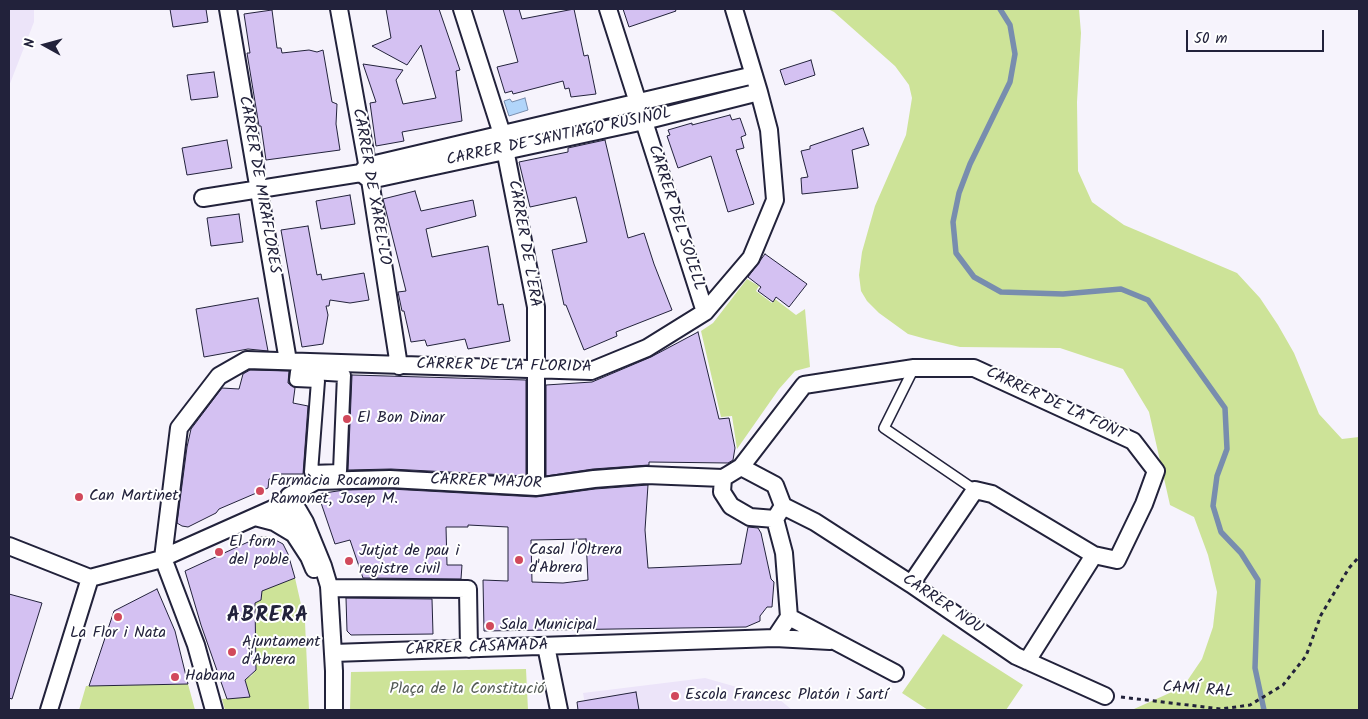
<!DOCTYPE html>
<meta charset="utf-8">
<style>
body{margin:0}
#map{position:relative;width:1368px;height:719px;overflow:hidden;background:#f6f3fc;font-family:Kalam,sans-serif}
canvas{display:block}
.frame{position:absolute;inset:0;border:10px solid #22223b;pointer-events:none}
.north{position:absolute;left:20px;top:20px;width:50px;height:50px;-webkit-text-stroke:4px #fff;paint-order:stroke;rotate:277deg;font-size:14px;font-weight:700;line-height:20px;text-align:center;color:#22223b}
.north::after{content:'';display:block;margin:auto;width:18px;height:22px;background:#22223b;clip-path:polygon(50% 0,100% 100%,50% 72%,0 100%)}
.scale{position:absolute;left:1186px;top:30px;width:138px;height:22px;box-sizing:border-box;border:2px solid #22223b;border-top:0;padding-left:6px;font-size:15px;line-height:18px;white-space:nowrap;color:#22223b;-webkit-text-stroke:4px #fff;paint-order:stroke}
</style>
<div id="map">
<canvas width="1368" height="719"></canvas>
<div class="frame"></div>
<div class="north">N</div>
<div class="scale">50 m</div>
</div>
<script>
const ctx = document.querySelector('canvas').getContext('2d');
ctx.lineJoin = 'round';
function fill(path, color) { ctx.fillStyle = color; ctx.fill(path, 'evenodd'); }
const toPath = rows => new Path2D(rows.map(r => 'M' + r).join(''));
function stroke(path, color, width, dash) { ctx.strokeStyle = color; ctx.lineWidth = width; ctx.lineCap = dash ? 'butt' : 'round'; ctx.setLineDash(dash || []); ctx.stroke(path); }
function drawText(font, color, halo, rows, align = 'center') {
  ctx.font = font + ' Kalam,sans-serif'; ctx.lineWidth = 4; ctx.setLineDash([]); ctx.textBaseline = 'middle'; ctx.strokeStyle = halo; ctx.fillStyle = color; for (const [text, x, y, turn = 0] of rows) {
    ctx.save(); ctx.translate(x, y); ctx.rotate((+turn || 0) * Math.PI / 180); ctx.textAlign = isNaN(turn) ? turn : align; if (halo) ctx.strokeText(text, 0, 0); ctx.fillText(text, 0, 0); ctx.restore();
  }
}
fill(toPath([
 [9,9,34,9,34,22,9,86],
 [705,678,779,699,792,710,586,710,583,693]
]), '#ece4f9');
fill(toPath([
 [828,9,1079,9,1081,33,1077,102,1078,171,1092,202,1124,225,1237,273,1260,298,1278,325,1294,353,1319,414,1342,439,1359,437,1359,710,1114,710,1134,709,1183,687,1202,659,1213,627,1217,592,1208,555,1194,517,1170,505,1149,412,1123,369,1060,348,960,347,926,339,908,334,879,313,867,301,861,291,859,275,862,252,875,206,906,135,912,98,909,85,895,66,834,12],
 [747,279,759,286,756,291,772,303,775,299,796,315,805,309,810,367,795,371,779,389,737,449,732,416,721,417,701,331,713,323],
 [295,578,305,622,309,710,225,710,222,699,249,697,245,678,251,676,256,670,255,603,261,599,259,592],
 [943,634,1023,685,1006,710,928,710,902,693],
 [526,669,528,710,350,710,351,672],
 [188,684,195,710,79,710,86,686]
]), '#cde398');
const water = toPath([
 [525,98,528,110,509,116,504,101,510,99,512,102,525,98]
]);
fill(water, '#b1d5fa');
stroke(water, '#788dae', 1);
stroke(toPath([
 [1000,9,1010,25,1015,54,1010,82,970,164,959,193,953,222,956,253,974,277,1001,292,1063,294,1121,289,1148,300,1225,408,1227,449,1217,476,1213,506,1221,532,1241,553,1258,580,1255,668,1264,710]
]), '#788dae', 5.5);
const building = toPath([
 [170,9,206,9,208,22,173,27,170,9],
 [386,9,439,9,460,70,456,71,462,121,402,132,404,141,376,146,370,103,376,102,363,64,403,70,396,80,403,104,436,98,421,45,407,65,372,46,391,38,386,9],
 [503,9,519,9,522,19,574,9,584,56,588,55,596,94,571,97,569,88,565,89,563,81,513,94,512,91,505,93,497,67,518,62,503,9],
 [623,9,675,9,676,11,629,27,623,9],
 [272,10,277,48,281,48,282,53,309,50,317,52,323,50,332,102,337,104,336,124,340,150,266,160,261,126,259,126,247,53,250,53,244,14,272,10],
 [811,60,815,75,785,85,780,70,811,60],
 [214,72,218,97,191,100,187,75,214,72],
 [730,115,732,120,740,118,746,135,741,137,744,148,736,150,754,204,728,212,711,156,678,168,667,136,670,135,668,130,692,123,692,125,730,115],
 [863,128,869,145,852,150,858,188,802,194,801,178,808,177,801,151,810,149,810,146,863,128],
 [227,140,232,168,187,175,182,148,227,140],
 [605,140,628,238,644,233,654,264,672,310,616,332,617,336,584,350,566,305,564,305,552,250,587,242,576,197,530,207,519,162,568,152,568,148,605,140],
 [415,191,421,211,473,200,476,216,426,229,432,257,488,246,498,305,503,304,510,341,468,349,465,339,427,346,425,340,411,342,404,311,402,311,398,292,406,291,383,199,415,191],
 [350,195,355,224,321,229,316,201,350,195],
 [239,214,243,242,211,246,207,218,239,214],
 [308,226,317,275,321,274,322,280,364,273,369,300,350,303,330,300,329,306,326,306,328,315,323,344,302,347,281,230,308,226],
 [765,254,807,284,789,307,776,297,773,302,758,291,761,287,748,277,765,254],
 [258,298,268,351,248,349,204,357,196,309,258,298],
 [698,332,719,419,729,418,735,448,733,460,728,463,649,462,649,465,593,469,546,476,546,385,592,382,651,357,698,332],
 [250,370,289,371,288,383,295,388,293,403,308,406,303,474,281,474,281,478,269,479,268,488,219,509,216,513,188,527,182,526,177,523,187,447,191,429,222,388,239,389,243,374,250,370],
 [352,375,526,380,526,476,391,469,348,470,352,375],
 [648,485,645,530,648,568,741,564,748,527,758,528,761,533,771,579,774,582,772,607,767,607,760,616,760,621,746,627,484,631,483,580,508,581,508,527,468,525,468,527,446,527,447,565,462,565,461,579,363,578,350,540,335,544,318,494,344,490,390,489,536,497,595,489,648,485],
 [586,539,588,580,563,583,532,582,531,540,586,539],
 [259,537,270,537,283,544,288,554,295,578,262,591,261,600,255,603,256,670,245,680,250,697,227,699,201,625,185,571,259,537],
 [157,589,175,631,188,684,89,686,114,611,157,589],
 [9,594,42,603,12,699,9,698,9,594],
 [346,598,432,599,433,634,351,635,347,631,346,598],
 [636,692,639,710,578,710,577,702,636,692]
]);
fill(building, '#d4c1f2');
stroke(building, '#22223b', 1);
const service = toPath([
 [914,368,884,428,975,490]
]);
const pedestrian = toPath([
 [297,372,344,375,340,471,311,472,318,381,296,380,297,372]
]);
const minor = toPath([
 [228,9,288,361],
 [339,9,370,180,399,366],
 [462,9,502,134,536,307,536,487],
 [608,9,705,312],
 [754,75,367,166,361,173,370,180,644,121,759,92],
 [203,198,361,173],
 [741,467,804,385,914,368,974,368,1133,441,1156,471,1144,504,1117,560,1094,555,992,494,975,490,911,584],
 [741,467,775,485,783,506,775,519,750,517,731,506,722,492,723,478,741,467],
 [286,503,298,510,305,522,323,566,329,586,334,671,334,710],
 [783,506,815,522,911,584,1016,656,1105,696],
 [255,517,274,522,294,534,309,557,314,569],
 [775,519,784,553,789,617],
 [294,534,285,515,289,496,316,481,390,479,536,487,594,479,646,475,723,478],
 [9,546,90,578,158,560,286,503],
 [329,588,468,589,469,649],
 [789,617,895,673],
 [775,638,830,641],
 [546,646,559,710],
 [333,653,775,638,789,617],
 [1027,661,1094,555],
 [49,710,90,578],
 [214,710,196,645,163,558,179,428,219,376,247,360,591,371,647,348,705,312,751,258,775,200,769,130,759,92,734,9]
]);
stroke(service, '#22223b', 12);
stroke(pedestrian, '#22223b', 16);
stroke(minor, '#22223b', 20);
stroke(toPath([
 [1121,697,1221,709,1250,705,1283,685,1306,656,1321,615,1349,568,1359,557]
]), '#22223b', 3, [4, 4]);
stroke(service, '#fff', 9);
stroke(pedestrian, '#fff', 12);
stroke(minor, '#fff', 16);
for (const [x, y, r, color] of [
 [347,419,5,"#d1495b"],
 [260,491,5,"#d1495b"],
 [79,497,5,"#d1495b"],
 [219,552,5,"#d1495b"],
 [519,560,5,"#d1495b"],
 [349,561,5,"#d1495b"],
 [118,617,5,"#d1495b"],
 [490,626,5,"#d1495b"],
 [232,652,5,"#d1495b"],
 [175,677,5,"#d1495b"],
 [675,696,5,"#d1495b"]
]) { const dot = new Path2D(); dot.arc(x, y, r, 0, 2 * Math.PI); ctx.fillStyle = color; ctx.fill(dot); stroke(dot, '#fff', 2); }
drawText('16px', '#22223b', '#fff', [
 ["CARRER DE SANTIAGO RUSIÑOL",559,138,-12],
 ["CARRER DE MIRAFLORES",258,185,80],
 ["CARRER DE XAREL·LO",370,187,80],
 ["CARRER DEL SOLELL",675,218,72],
 ["CARRER DE L'ERA",523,244,80],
 ["CARRER DE LA FLORIDA",504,367,1],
 ["CARRER DE LA FONT",1055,405,25],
 ["CARRER MAJOR",486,483,2],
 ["CARRER NOU",942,605,34],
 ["CARRER CASAMADA",477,649,-2],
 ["CAMÍ RAL",1198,691,4]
]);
drawText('16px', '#22223b', '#fff', [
 ["El Bon Dinar",357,419],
 ["Farmàcia Rocamora",270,482],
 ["Ramonet, Josep M.",270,500],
 ["Can Martinet",89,497],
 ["El forn",229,543],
 ["del poble",229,561],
 ["Casal l'Oltrera",529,551],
 ["d'Abrera",529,569],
 ["Jutjat de pau i",359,552],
 ["registre civil",359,570],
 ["Sala Municipal",500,626],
 ["La Flor i Nata",118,634,"center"],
 ["Ajuntament",242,643],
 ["d'Abrera",242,661],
 ["Habana",185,677],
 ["Escola Francesc Platón i Sartí",685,696]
], 'left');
drawText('16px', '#555c57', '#fff', [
 ["Plaça de la Constitució",467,690]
]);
ctx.letterSpacing = '1px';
drawText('bold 21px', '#22223b', '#fff', [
 ["ABRERA",268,617]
]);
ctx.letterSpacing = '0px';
</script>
